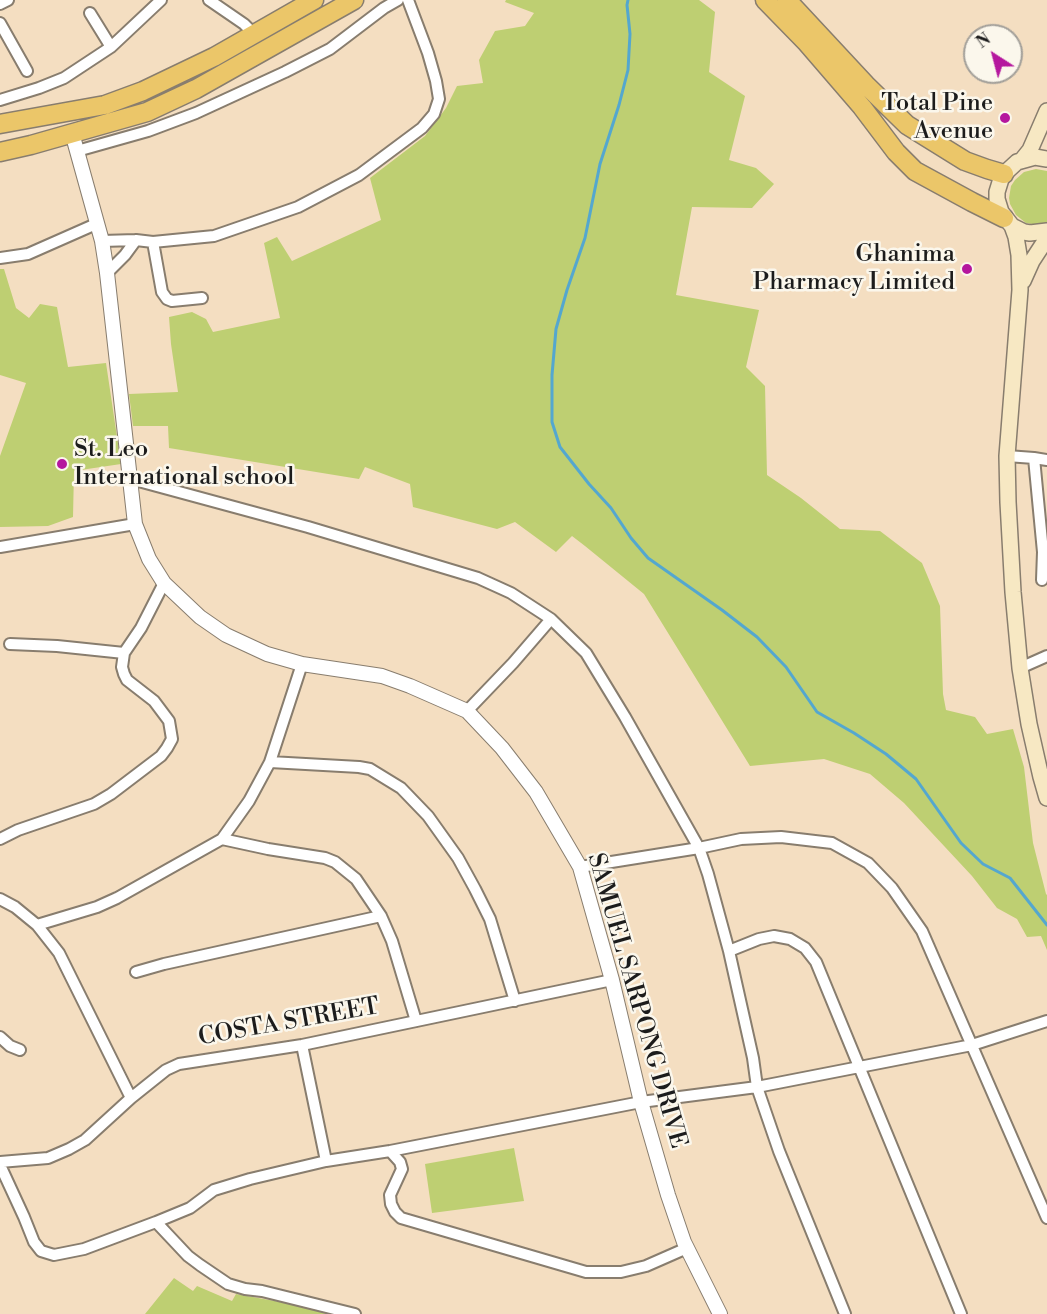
<!DOCTYPE html>
<style>
body{margin:0}
#map{position:relative;width:1047px;height:1314px;overflow:hidden;background:#f4dec1;font-family:"Libre Bodoni",serif}
canvas{display:block}
.north{position:absolute;left:963px;top:24px;width:60px;height:60px;box-sizing:border-box;background:#fbf7ec;border:2px solid #a29f99;border-radius:50%;rotate:324deg;font-size:16px;font-weight:700;line-height:24px;text-align:center;color:#1c1c1c}
.north::after{content:'';display:block;margin:auto;width:21px;height:27px;background:#b5179e;clip-path:polygon(50% 0,100% 100%,50% 72%,0 100%)}
</style>
<div id="map">
<canvas width="1047" height="1314"></canvas>
<div class="north">N</div>
</div>
<script>
const ctx = document.querySelector('canvas').getContext('2d');
ctx.lineJoin = 'round';
function fill(path, color) { ctx.fillStyle = color; ctx.fill(path, 'evenodd'); }
const toPath = rows => new Path2D(rows.map(r => 'M' + r).join(''));
function stroke(path, color, width, dash) { ctx.strokeStyle = color; ctx.lineWidth = width; ctx.lineCap = dash ? 'butt' : 'round'; ctx.setLineDash(dash || []); ctx.stroke(path); }
function drawText(font, color, halo, rows, align = 'center') {
  ctx.font = font + ' "Libre Bodoni",serif'; ctx.lineWidth = 5; ctx.setLineDash([]); ctx.textBaseline = 'middle'; ctx.strokeStyle = halo; ctx.fillStyle = color; for (const [text, x, y, turn = 0] of rows) {
    ctx.save(); ctx.translate(x, y); ctx.rotate((+turn || 0) * Math.PI / 180); ctx.textAlign = isNaN(turn) ? turn : align; if (halo) ctx.strokeText(text, 0, 0); ctx.fillText(text, 0, 0); ctx.restore();
  }
}
fill(toPath([
 [506,0,699,0,715,12,709,72,745,96,729,160,756,168,774,184,752,208,692,207,676,295,759,310,746,367,765,386,767,475,801,498,840,529,880,531,922,563,940,606,943,694,946,710,975,717,987,734,1013,729,1024,767,1033,843,1046,894,1047,895,1047,950,1041,936,1027,937,1017,919,997,908,972,876,904,803,870,774,824,759,750,766,644,594,585,546,572,536,556,552,515,522,497,529,413,507,410,484,365,467,359,479,169,448,168,426,133,426,129,394,178,392,171,344,169,317,192,312,206,319,213,332,280,318,264,243,277,237,292,261,381,220,370,178,425,136,446,108,457,86,483,83,479,60,495,31,525,26,534,13,505,2],
 [1036,169,1047,171,1047,223,1038,225,1026,223,1016,215,1010,204,1009,198,1011,186,1015,180,1024,172],
 [0,269,4,269,16,308,29,318,40,304,57,307,68,367,106,363,121,464,74,471,73,517,48,526,0,527,0,456,26,383,0,375],
 [514,1148,524,1201,432,1213,425,1164],
 [174,1278,193,1291,197,1286,232,1301,236,1294,319,1309,339,1314,145,1314]
]), '#becf72');
stroke(toPath([
 [628,0,627,5,630,34,628,70,619,105,600,164,585,238,567,290,556,329,552,375,552,422,560,447,589,484,611,508,631,538,648,558,722,610,757,637,786,667,817,712,854,733,886,754,916,779,961,843,983,864,1010,878,1047,925]
]), '#54a7cf', 3);
const minor = toPath([
 [209,0,244,24,254,34],
 [0,4,8,0],
 [90,13,111,47],
 [0,23,27,71],
 [0,100,39,88,64,78,111,47,161,0],
 [77,151,148,131,196,113,285,72,330,49,384,8,398,0],
 [102,241,136,240,153,242,214,236,298,207,359,175,422,128,434,114,439,99,436,81,428,53,408,0],
 [153,242,162,292,167,299,172,301,202,298],
 [0,258,28,254,96,224],
 [107,273,125,255,136,240],
 [1007,456,1034,458,1047,460],
 [1034,458,1043,552,1042,580],
 [131,479,308,527,478,578,511,593,551,619,586,653,625,717,699,848,708,874,729,951,753,1058,757,1087,779,1151,845,1314],
 [0,547,135,524],
 [10,644,57,646,124,653],
 [1020,668,1047,656],
 [467,711,513,663,551,619],
 [270,762,359,767,370,769,401,788,428,816,458,858,475,889,490,919,515,1001],
 [0,839,18,830,94,804,111,794,161,756,167,748,172,739,169,721,154,701,127,680,124,674,122,667,124,653,141,628,164,583],
 [222,839,249,801,270,762,302,664],
 [580,867,699,848,741,839,781,837,832,843,868,863,892,888,922,931,1047,1218],
 [0,899,15,907,37,925,59,953,131,1098],
 [37,925,97,907,117,898,222,839,268,849,325,858,335,862,356,879,381,916,392,941,416,1021],
 [729,951,759,939,774,936,790,939,805,948,816,962,961,1314],
 [136,972,164,964,381,916],
 [0,1037,10,1046,20,1050],
 [302,1045,326,1161],
 [390,1151,400,1162,402,1169,390,1195,391,1204,395,1212,401,1218,586,1272,621,1272,646,1266,687,1248],
 [0,1162,48,1158,69,1149,85,1140,131,1098,166,1070,179,1064,302,1045,612,980],
 [0,1165,24,1217,34,1242,41,1251,54,1255,84,1249,156,1222,190,1208,214,1190,250,1179,326,1161,390,1151,641,1102,757,1087,972,1045,1047,1021],
 [156,1222,188,1256,200,1265,228,1284,245,1289,262,1291,355,1314]
]);
const tertiary = toPath([
 [72,133,102,241,107,273,135,524,149,559,164,583,200,617,226,635,267,654,302,664,382,676,410,686,467,711,502,748,536,792,580,867,612,980,641,1102,668,1195,684,1242,720,1314]
]);
const secondary = toPath([
 [1047,159,1035,157,1017,162,1004,174,1001,179,997,192,997,199,1001,212,1012,226,1024,232,1030,233,1047,231],
 [1022,160,1030,150,1047,111],
 [1012,226,1016,237,1019,255,1020,290,1007,456,1008,502,1013,592,1020,668,1029,724,1041,777,1047,798],
 [1023,281,1032,261,1047,238]
]);
const primary = toPath([
 [765,0,806,42,862,107,896,152,915,171,972,202,1004,218],
 [787,0,866,85,907,125,965,161,987,169,1004,174],
 [0,124,105,105,143,91,214,57,314,0],
 [0,152,31,145,147,112,196,89,354,0]
]);
stroke(minor, '#887d6e', 14);
stroke(tertiary, '#887d6e', 16);
stroke(secondary, '#887d6e', 18);
stroke(primary, '#887d6e', 21);
stroke(minor, '#fff', 10);
stroke(tertiary, '#fff', 14);
stroke(secondary, '#f7e8c3', 15);
stroke(primary, '#ebc669', 18);
for (const [x, y, r, color] of [
 [1005,118,6,"#b5179e"],
 [967,269,6,"#b5179e"],
 [62,464,6,"#b5179e"]
]) { const dot = new Path2D(); dot.arc(x, y, r, 0, 2 * Math.PI); ctx.fillStyle = color; ctx.fill(dot); stroke(dot, '#fbf7ec', 2); }
drawText('24px', '#1c1c1c', '#fbf7ec', [
 ["Total Pine",993,104],
 ["Avenue",993,132],
 ["Ghanima",955,255],
 ["Pharmacy Limited",955,283],
 ["St. Leo",74,450,"left"],
 ["International school",74,478,"left"]
], 'right');
drawText('24px', '#1c1c1c', '#fbf7ec', [
 ["SAMUEL SARPONG DRIVE",636,1001,74],
 ["COSTA STREET",289,1023,-10]
]);
</script>
